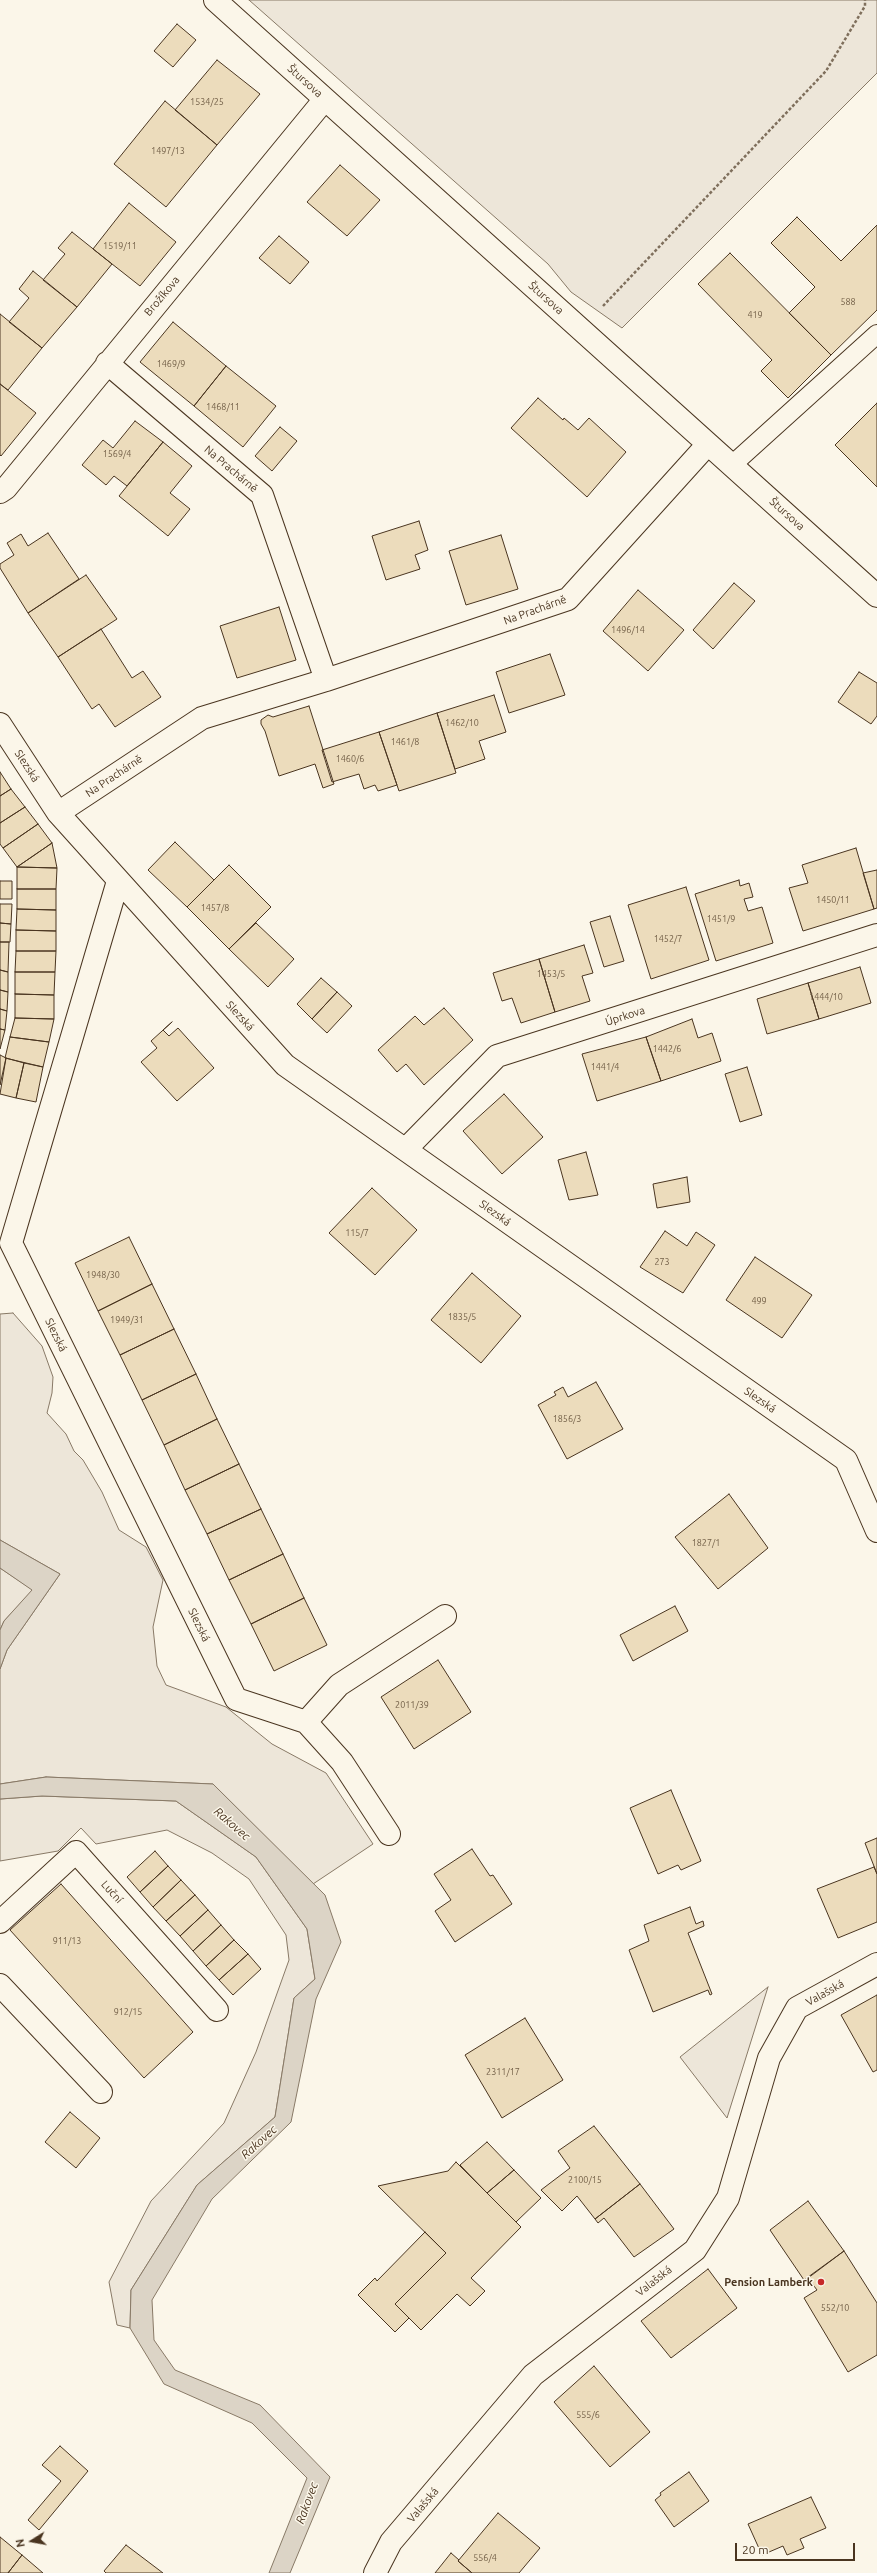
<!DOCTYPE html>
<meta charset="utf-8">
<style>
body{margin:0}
#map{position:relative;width:877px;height:2573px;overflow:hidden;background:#fbf6e9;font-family:Ubuntu,sans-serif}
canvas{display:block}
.north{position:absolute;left:12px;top:2521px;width:40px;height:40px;-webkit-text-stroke:3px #fbf6e9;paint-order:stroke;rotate:259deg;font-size:11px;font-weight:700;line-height:16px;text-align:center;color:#4a3520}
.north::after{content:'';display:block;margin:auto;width:14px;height:18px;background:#4a3520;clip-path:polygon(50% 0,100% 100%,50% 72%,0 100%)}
.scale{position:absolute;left:735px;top:2543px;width:120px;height:18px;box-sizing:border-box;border:2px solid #4a3520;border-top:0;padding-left:5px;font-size:12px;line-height:14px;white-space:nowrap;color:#4a3520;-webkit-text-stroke:3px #fbf6e9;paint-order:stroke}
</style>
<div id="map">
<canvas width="877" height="2573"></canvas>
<div class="north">N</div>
<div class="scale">20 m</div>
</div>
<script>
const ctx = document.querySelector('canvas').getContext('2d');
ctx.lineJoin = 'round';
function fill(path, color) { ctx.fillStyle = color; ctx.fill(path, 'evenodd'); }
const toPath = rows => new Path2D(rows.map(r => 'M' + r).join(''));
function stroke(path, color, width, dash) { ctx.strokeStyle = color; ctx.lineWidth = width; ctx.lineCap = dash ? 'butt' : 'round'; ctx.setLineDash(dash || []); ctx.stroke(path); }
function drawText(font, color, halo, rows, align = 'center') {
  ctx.font = font + ' Ubuntu,sans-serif'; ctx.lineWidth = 3; ctx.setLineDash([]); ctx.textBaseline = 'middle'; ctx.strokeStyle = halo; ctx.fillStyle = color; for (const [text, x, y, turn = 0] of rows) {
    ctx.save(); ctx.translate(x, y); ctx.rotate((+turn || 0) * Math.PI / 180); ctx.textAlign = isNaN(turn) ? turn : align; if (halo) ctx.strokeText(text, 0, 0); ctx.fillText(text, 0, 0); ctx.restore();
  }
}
const green = toPath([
 [249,0,877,0,877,73,622,328,571,292,548,264,249,0],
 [13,1313,42,1346,53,1377,52,1393,47,1413,66,1434,74,1451,83,1460,102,1492,119,1530,146,1547,163,1580,153,1627,157,1666,166,1685,226,1707,272,1744,326,1773,373,1844,313,1884,213,1784,46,1777,0,1784,0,1669,7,1650,60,1574,0,1540,0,1314,13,1313],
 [0,1568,33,1590,4,1621,0,1630,0,1568],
 [42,1796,176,1801,256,1857,307,1929,315,1979,294,1998,275,2117,197,2185,131,2290,130,2328,117,2325,109,2282,151,2201,224,2123,256,2052,289,1960,286,1935,249,1879,212,1853,167,1830,96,1844,81,1828,58,1851,0,1861,0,1799,42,1796],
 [768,1987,727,2118,680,2057,768,1987]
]);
fill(green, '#ede6d9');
stroke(green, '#887966', 1);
const water = toPath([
 [0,1540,60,1574,7,1650,0,1669,0,1630,4,1621,32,1590,0,1568,0,1540],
 [46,1777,213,1784,325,1895,341,1942,316,1999,291,2122,212,2199,152,2300,154,2340,175,2370,260,2405,330,2477,290,2573,269,2573,307,2478,252,2423,164,2384,130,2328,131,2290,197,2185,275,2117,294,1998,315,1979,307,1929,256,1857,176,1801,42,1796,0,1799,0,1784,46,1777]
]);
fill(water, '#dcd4c6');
stroke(water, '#887966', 1);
const building = toPath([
 [177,24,196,40,173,67,154,51,177,24],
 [217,60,260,94,217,145,175,110,217,60],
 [165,101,217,145,166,207,114,164,165,101],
 [340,165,380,200,347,236,307,202,340,165],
 [129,203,176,242,140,286,93,249,129,203],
 [797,217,841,261,877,225,877,310,831,355,789,313,815,287,771,243,797,217],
 [72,232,112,264,77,307,43,280,65,254,58,248,72,232],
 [279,236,309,262,290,284,259,258,279,236],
 [730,253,831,355,788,398,761,371,772,360,698,284,730,253],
 [33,271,77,307,42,348,9,322,29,298,19,289,33,271],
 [0,314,42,348,8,390,0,384,0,314],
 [173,322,226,366,194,406,140,362,173,322],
 [226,366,276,406,243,447,194,406,226,366],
 [0,384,36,413,1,456,0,455,0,384],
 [538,398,563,420,564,418,578,430,589,418,626,452,587,497,511,428,538,398],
 [877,403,877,487,835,445,877,403],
 [135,421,163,442,127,486,114,476,106,485,82,465,103,440,113,448,135,421],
 [280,427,297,441,272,471,255,456,280,427],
 [163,442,192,466,170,493,190,509,168,536,119,496,163,442],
 [419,521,428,550,415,555,420,569,386,580,372,536,419,521],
 [48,533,79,579,28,613,0,568,0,564,14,555,7,543,21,534,28,546,48,533],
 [501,535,518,589,466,605,449,551,501,535],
 [86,575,117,619,58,657,28,613,86,575],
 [734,583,755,601,713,649,693,630,734,583],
 [638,590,684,630,648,671,603,631,638,590],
 [279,607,296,660,237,678,220,626,279,607],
 [101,629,132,678,143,671,161,697,115,727,99,704,92,709,58,657,101,629],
 [550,654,565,695,509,713,496,672,550,654],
 [859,672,877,683,877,716,871,724,838,702,859,672],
 [494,695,506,732,479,741,485,759,455,769,437,713,494,695],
 [309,706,334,784,323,788,315,764,279,776,265,731,261,724,261,720,268,715,273,717,309,706],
 [437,713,456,773,399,791,379,732,437,713],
 [379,732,397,785,378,791,375,785,364,789,359,774,332,782,322,750,379,732],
 [0,772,11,789,0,796,0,772],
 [11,789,25,807,0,823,0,796,11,789],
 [25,807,38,824,3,848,0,844,0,823,25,807],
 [38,824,52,843,17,867,3,848,38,824],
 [175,842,214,880,187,907,148,870,175,842],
 [52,843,57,868,17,867,52,843],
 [856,848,874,909,803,931,789,888,808,883,802,865,856,848],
 [229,865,271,907,229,949,187,907,229,865],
 [17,867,57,868,56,889,17,889,17,867],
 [877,870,877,908,874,909,863,873,877,870],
 [739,880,740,886,749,883,753,897,744,899,748,911,762,907,773,943,716,961,695,894,739,880],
 [0,881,12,881,12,899,0,899,0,881],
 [686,887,709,960,651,979,628,905,686,887],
 [17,889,56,889,56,910,17,909,17,889],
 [0,904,12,904,11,924,0,923,0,904],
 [17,909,56,910,56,931,16,930,17,909],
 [610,916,624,961,604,967,590,922,610,916],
 [0,923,11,924,10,942,0,942,0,923],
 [256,923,294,959,268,987,229,949,256,923],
 [16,930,56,931,56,951,16,951,16,930],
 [0,942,9,942,8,972,0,970,0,942],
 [584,945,593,973,582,976,590,1001,555,1012,539,959,584,945],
 [16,951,56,951,55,972,15,972,16,951],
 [539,959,555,1012,521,1023,512,998,502,1001,493,973,539,959],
 [860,967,871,1003,819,1019,808,983,860,967],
 [0,970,8,972,8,992,0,990,0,970],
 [15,972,55,972,54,995,15,994,15,972],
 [321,978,337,992,312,1019,297,1004,321,978],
 [808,983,819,1019,767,1034,757,999,808,983],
 [0,990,8,992,7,1011,0,1009,0,990],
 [337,992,352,1006,327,1033,312,1019,337,992],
 [15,994,54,995,54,1019,15,1018,15,994],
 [444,1008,473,1040,424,1085,406,1064,397,1072,378,1050,415,1016,424,1025,444,1008],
 [0,1009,7,1011,5,1030,0,1029,0,1009],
 [15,1018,54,1019,49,1042,10,1037,15,1018],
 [692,1019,698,1038,712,1033,721,1061,661,1081,646,1037,692,1019],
 [172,1022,163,1030,169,1036,178,1028,214,1068,177,1101,141,1062,157,1048,151,1041,172,1022],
 [0,1029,5,1030,0,1049,0,1029],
 [10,1037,49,1042,43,1067,5,1058,10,1037],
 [646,1037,661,1081,597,1101,582,1054,646,1037],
 [0,1055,6,1058,0,1085,0,1055],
 [6,1058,24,1063,16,1098,0,1094,6,1058],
 [24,1063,43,1067,36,1102,16,1098,24,1063],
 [747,1067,762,1115,740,1122,725,1074,747,1067],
 [504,1094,543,1137,502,1174,463,1131,504,1094],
 [586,1152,598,1195,569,1200,558,1160,586,1152],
 [687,1177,690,1202,657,1208,653,1184,687,1177],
 [372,1188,417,1230,375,1275,329,1233,372,1188],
 [665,1231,687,1246,696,1232,715,1245,683,1293,640,1267,665,1231],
 [129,1237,152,1284,98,1311,75,1263,129,1237],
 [755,1257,812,1295,782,1338,726,1300,755,1257],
 [472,1273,521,1316,481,1363,431,1320,472,1273],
 [152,1284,174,1329,120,1355,98,1311,152,1284],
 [174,1329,196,1374,142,1400,120,1355,174,1329],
 [196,1374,217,1419,164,1445,142,1400,196,1374],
 [596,1382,623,1429,567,1459,538,1405,556,1395,554,1392,563,1387,568,1397,596,1382],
 [217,1419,239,1464,185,1490,164,1445,217,1419],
 [239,1464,261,1509,207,1534,185,1490,239,1464],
 [729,1494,768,1548,718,1589,675,1537,729,1494],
 [261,1509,283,1554,229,1580,207,1534,261,1509],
 [283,1554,304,1598,251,1624,229,1580,283,1554],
 [304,1598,327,1645,274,1671,251,1624,304,1598],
 [675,1606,688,1631,633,1661,620,1635,675,1606],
 [438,1660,471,1712,414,1749,381,1697,438,1660],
 [671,1790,701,1861,681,1870,678,1865,658,1874,630,1808,671,1790],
 [877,1838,877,1874,865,1843,877,1838],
 [472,1849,490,1876,493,1875,512,1904,455,1942,435,1911,451,1900,434,1874,472,1849],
 [155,1851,168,1866,140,1892,127,1877,155,1851],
 [168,1866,181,1880,153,1907,140,1892,168,1866],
 [874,1867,877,1874,877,1922,838,1938,817,1889,874,1867],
 [181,1880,195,1895,166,1921,153,1907,181,1880],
 [61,1884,193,2032,144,2078,10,1930,61,1884],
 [195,1895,208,1910,180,1936,166,1921,195,1895],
 [690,1907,696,1924,703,1921,704,1926,688,1933,712,1994,710,1995,708,1990,653,2012,629,1950,649,1941,644,1925,690,1907],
 [208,1910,221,1925,193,1951,180,1936,208,1910],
 [221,1925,234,1940,206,1966,193,1951,221,1925],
 [234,1940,248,1954,219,1980,206,1966,234,1940],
 [248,1954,261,1969,233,1995,219,1980,248,1954],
 [877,1995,877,2070,873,2072,841,2015,877,1995],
 [525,2018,563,2080,502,2118,465,2055,525,2018],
 [70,2112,100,2138,76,2168,45,2142,70,2112],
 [594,2126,640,2184,595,2219,577,2196,562,2211,541,2190,570,2168,558,2151,594,2126],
 [487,2142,514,2170,487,2193,460,2165,487,2142],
 [456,2162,521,2227,471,2278,485,2291,470,2306,457,2294,421,2330,395,2304,446,2253,378,2186,448,2171,456,2162],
 [514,2170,541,2198,516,2222,487,2193,514,2170],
 [640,2184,674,2229,634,2257,604,2218,598,2223,595,2219,640,2184],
 [808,2201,844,2251,804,2280,770,2230,808,2201],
 [425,2232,446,2253,395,2304,409,2318,395,2332,358,2295,375,2278,377,2281,425,2232],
 [844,2251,877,2303,877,2355,848,2372,804,2298,817,2290,808,2278,844,2251],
 [708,2269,737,2308,671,2358,641,2321,708,2269],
 [594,2366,650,2432,610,2467,554,2402,594,2366],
 [60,2446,88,2471,39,2530,28,2520,61,2481,42,2465,60,2446],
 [689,2472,709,2501,674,2527,655,2500,661,2495,660,2493,689,2472],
 [811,2497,826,2528,800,2539,804,2548,787,2555,783,2546,762,2555,748,2524,811,2497],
 [498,2513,540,2548,519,2573,472,2573,458,2561,498,2513],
 [0,2537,22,2555,8,2573,0,2573,0,2537],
 [126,2545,163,2573,106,2573,104,2571,126,2545],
 [451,2553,459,2560,458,2561,472,2573,435,2573,451,2553],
 [22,2555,43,2573,8,2573,22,2555]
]);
fill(building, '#ecdcbc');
stroke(building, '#4a3520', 1);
const lane = toPath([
 [732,465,877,334]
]);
const street = toPath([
 [215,0,877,596],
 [107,363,262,495,326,680],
 [0,492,6,488,325,99],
 [0,724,58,813,285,1065,846,1460,877,1531],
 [58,813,202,718,326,680,568,599,708,444],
 [118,881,11,1243,236,1699,306,1722,342,1762,389,1834],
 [406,1149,497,1056,877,935],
 [306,1722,339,1685,445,1616],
 [0,1922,76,1852,217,2010],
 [0,1985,101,2092],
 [375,2573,391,2542,533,2375,695,2250,728,2198,769,2058,797,2008,877,1964]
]);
stroke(lane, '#4a3520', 20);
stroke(street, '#4a3520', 24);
stroke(toPath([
 [603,306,826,71,865,6,865,0]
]), '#7f6f5c', 2.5, [3, 2]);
stroke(lane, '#fbf6e9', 18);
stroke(street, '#fbf6e9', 22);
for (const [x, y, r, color] of [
 [821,2282,4,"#c62828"]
]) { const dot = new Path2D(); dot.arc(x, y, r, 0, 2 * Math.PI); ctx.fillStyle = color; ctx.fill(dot); stroke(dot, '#fbf6e9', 1.5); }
drawText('9px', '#725f47', null, [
 ["1534/25",207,102],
 ["1497/13",168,151],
 ["1519/11",120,246],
 ["588",848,302],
 ["419",755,315],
 ["1469/9",171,364],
 ["1468/11",223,407],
 ["1569/4",117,454],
 ["1496/14",628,630],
 ["1462/10",462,723],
 ["1461/8",405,742],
 ["1460/6",350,759],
 ["1450/11",833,900],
 ["1457/8",215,908],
 ["1451/9",721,919],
 ["1452/7",668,939],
 ["1453/5",551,974],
 ["1444/10",826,997],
 ["1442/6",667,1049],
 ["1441/4",605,1067],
 ["115/7",357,1233],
 ["273",662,1262],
 ["1948/30",103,1275],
 ["499",759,1301],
 ["1835/5",462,1317],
 ["1949/31",127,1320],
 ["1856/3",567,1419],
 ["1827/1",706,1543],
 ["2011/39",412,1705],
 ["911/13",67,1941],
 ["912/15",128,2012],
 ["2311/17",503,2072],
 ["2100/15",585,2180],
 ["552/10",835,2308],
 ["555/6",588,2415],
 ["556/4",485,2558]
]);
drawText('11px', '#4a3520', '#fbf6e9', [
 ["Štursova",305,81,42],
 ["Brožíkova",162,296,-50],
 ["Štursova",546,298,42],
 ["Na Prachárně",231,469,40],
 ["Štursova",787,514,42],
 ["Na Prachárně",535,610,-20],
 ["Slezská",27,766,57],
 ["Na Prachárně",114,776,-34],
 ["Slezská",240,1016,48],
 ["Úprkova",625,1016,-18],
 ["Slezská",495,1213,36],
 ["Slezská",56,1335,64],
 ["Slezská",760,1400,35],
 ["Slezská",199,1625,64],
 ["Luční",112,1892,48],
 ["Valašská",825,1993,-29],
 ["Valašská",654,2281,-38],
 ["Valašská",423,2505,-50]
]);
drawText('bold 11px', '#4a3520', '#fbf6e9', [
 ["Pension Lamberk",813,2282]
], 'right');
drawText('italic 12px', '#4a3520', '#fbf6e9', [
 ["Rakovec",232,1824,41],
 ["Rakovec",259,2142,-42],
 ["Rakovec",307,2503,-70]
]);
</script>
